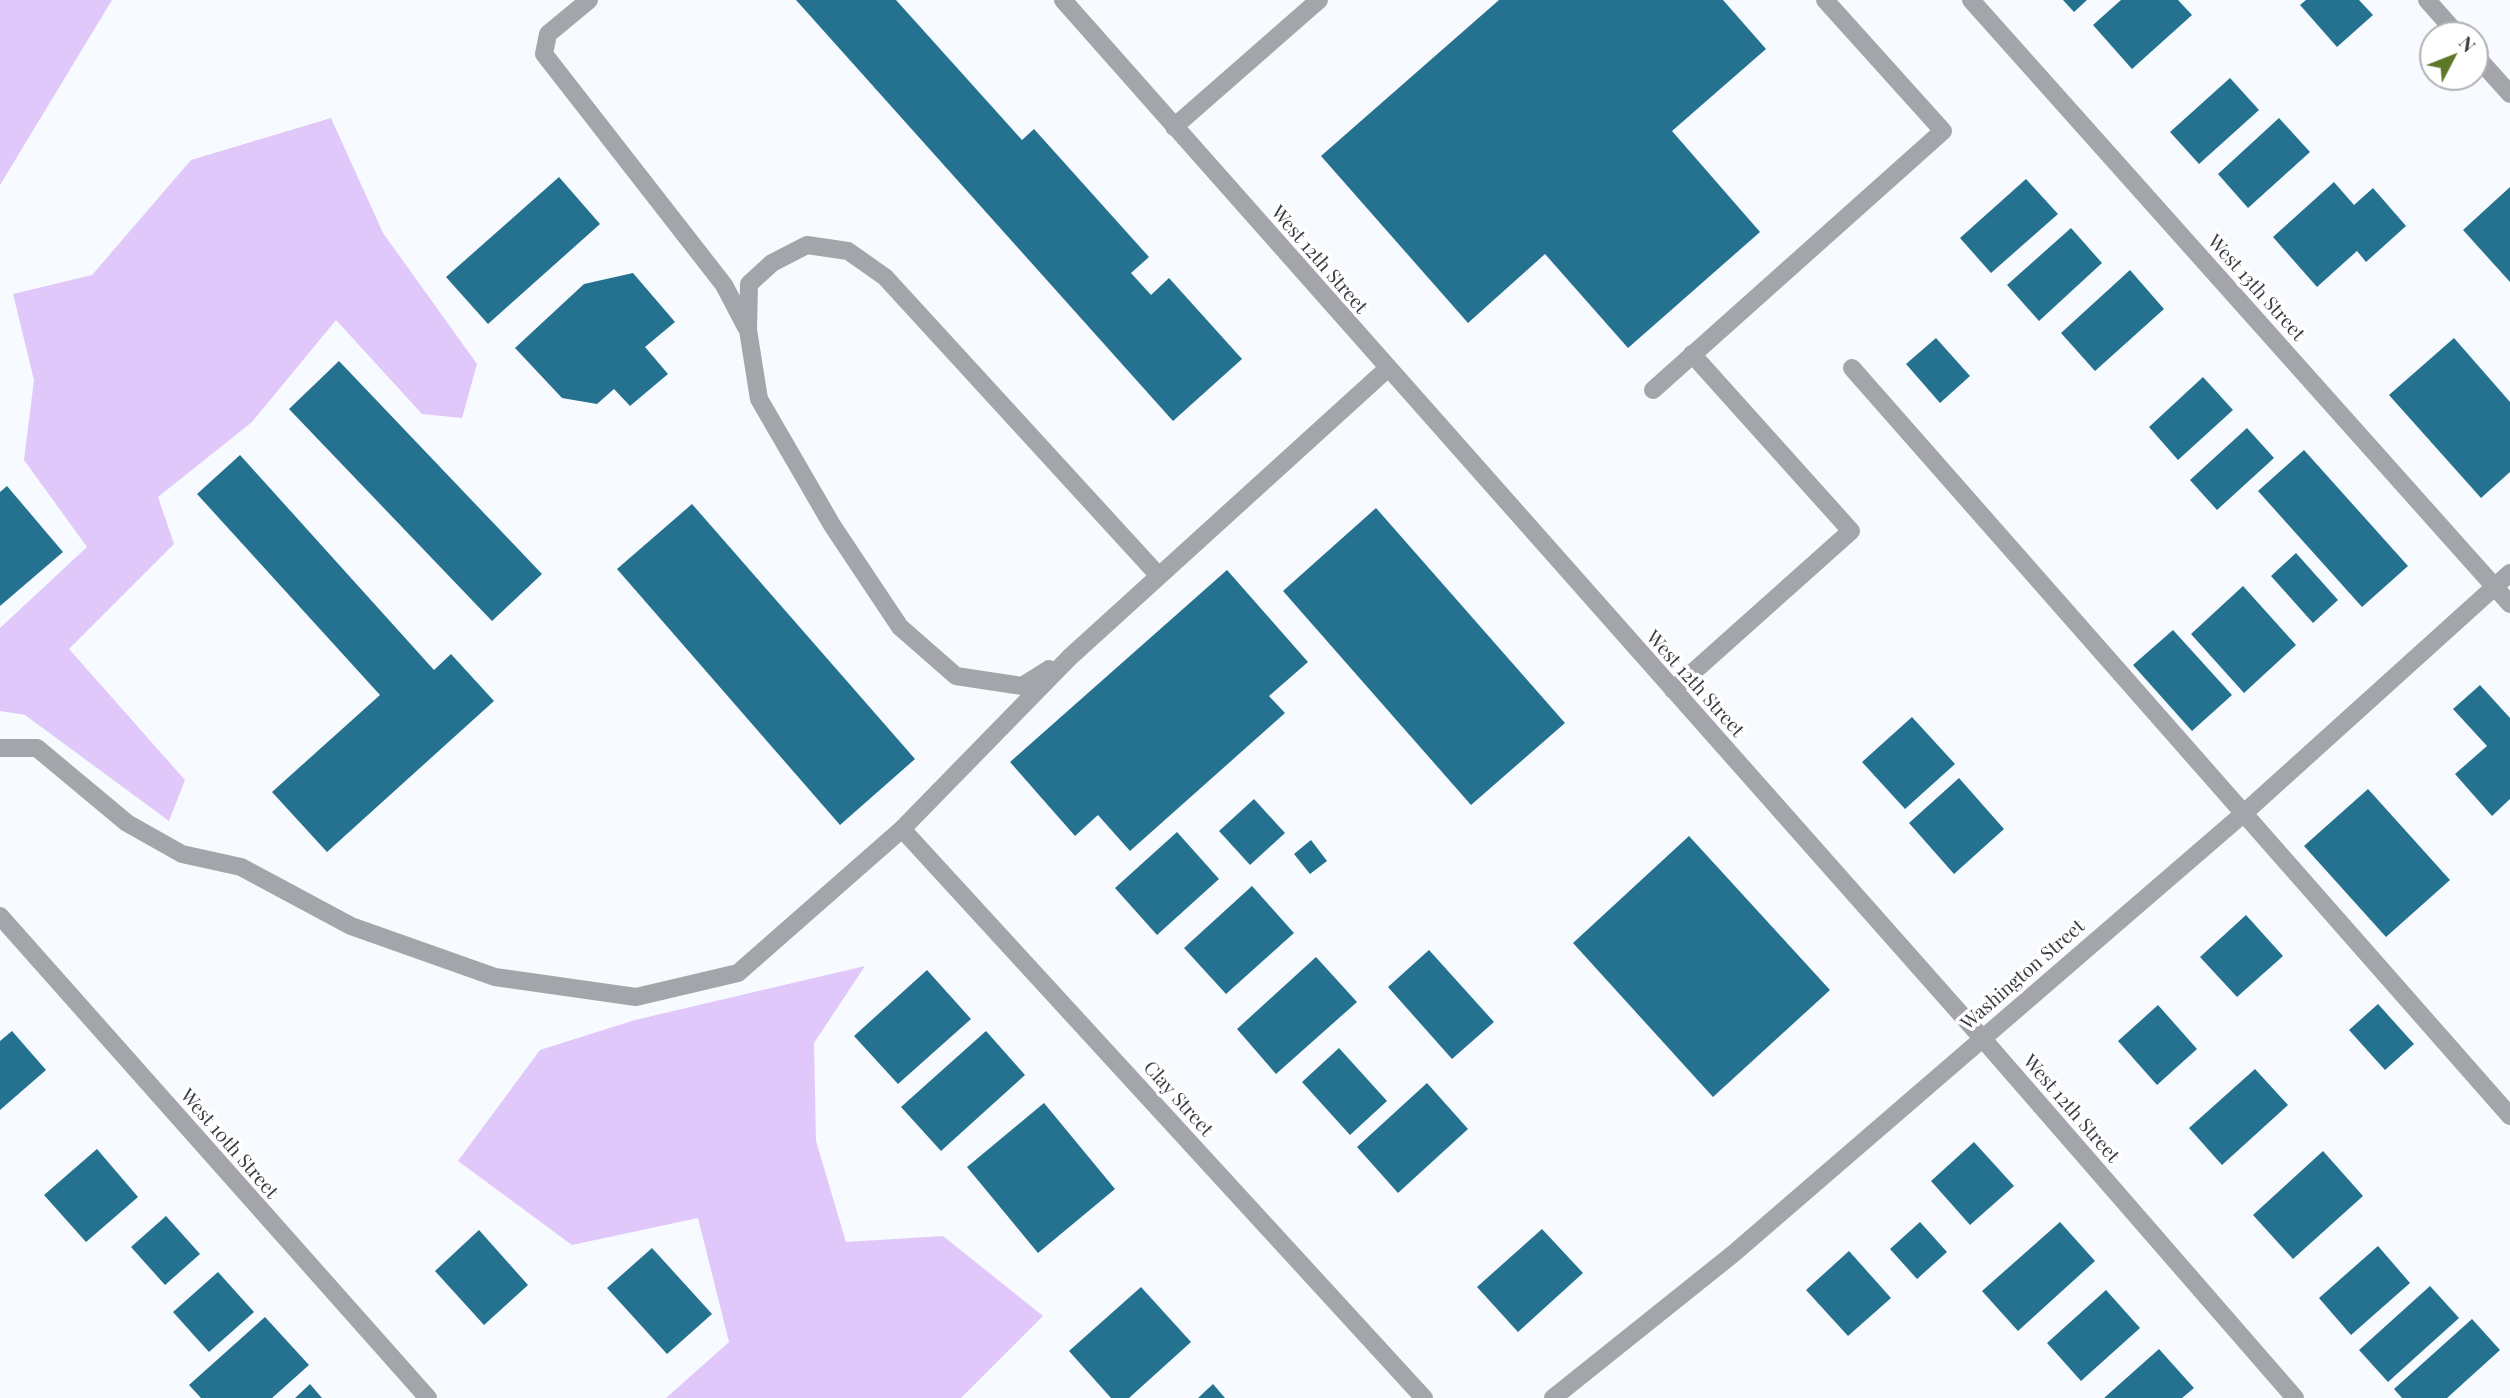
<!DOCTYPE html>
<style>
body{margin:0}
#map{position:relative;width:2510px;height:1398px;overflow:hidden;background:#f7fafe;font-family:"Playfair Display",serif}
canvas{display:block}
.north{position:absolute;left:2419px;top:21px;width:70px;height:70px;box-sizing:border-box;background:#fff;border:2px solid #b0b1b3;border-radius:50%;rotate:48deg;font-size:19px;font-weight:700;line-height:28px;text-align:center;color:#393c40}
.north::after{content:'';display:block;margin:auto;width:24px;height:32px;background:#5f7729;clip-path:polygon(50% 0,100% 100%,50% 72%,0 100%)}
</style>
<div id="map">
<canvas width="2510" height="1398"></canvas>
<div class="north">N</div>
</div>
<script>
const ctx = document.querySelector('canvas').getContext('2d');
ctx.lineJoin = 'round';
function fill(path, color) { ctx.fillStyle = color; ctx.fill(path, 'evenodd'); }
const toPath = rows => new Path2D(rows.map(r => 'M' + r).join(''));
function stroke(path, color, width, dash) { ctx.strokeStyle = color; ctx.lineWidth = width; ctx.lineCap = dash ? 'butt' : 'round'; ctx.setLineDash(dash || []); ctx.stroke(path); }
function drawText(font, color, halo, rows, align = 'center') {
  ctx.font = font + ' "Playfair Display",serif'; ctx.lineWidth = 7; ctx.setLineDash([]); ctx.textBaseline = 'middle'; ctx.strokeStyle = halo; ctx.fillStyle = color; for (const [text, x, y, turn = 0] of rows) {
    ctx.save(); ctx.translate(x, y); ctx.rotate((+turn || 0) * Math.PI / 180); ctx.textAlign = isNaN(turn) ? turn : align; if (halo) ctx.strokeText(text, 0, 0); ctx.fillText(text, 0, 0); ctx.restore();
  }
}
fill(toPath([
 [0,0,112,0,0,185],
 [331,118,383,233,477,364,462,418,422,414,336,320,252,422,158,497,174,544,69,649,185,780,169,821,25,715,0,711,0,628,87,547,24,460,34,380,13,294,92,275,191,160],
 [865,966,814,1043,816,1141,846,1242,943,1236,1043,1316,961,1398,666,1398,729,1342,698,1218,572,1245,458,1161,540,1050,635,1020]
]), '#e0c9fa');
fill(toPath([
 [796,0,896,0,1022,140,1034,129,1149,257,1131,273,1151,295,1169,278,1242,359,1173,421],
 [1499,0,1723,0,1766,49,1672,131,1760,232,1628,348,1545,254,1468,323,1321,156],
 [2063,0,2087,0,2074,12],
 [2121,0,2178,0,2192,15,2132,69,2093,25],
 [2306,0,2359,0,2373,15,2337,47,2300,5],
 [2230,78,2259,110,2199,164,2170,132],
 [2279,118,2310,152,2248,208,2218,174],
 [559,177,600,224,488,324,446,277],
 [2026,179,2058,214,1991,273,1960,238],
 [2334,182,2354,205,2373,188,2406,226,2366,262,2357,251,2317,287,2273,237],
 [2510,187,2510,282,2463,230],
 [2071,228,2102,263,2039,321,2007,285],
 [2130,270,2164,309,2095,371,2061,333],
 [633,273,675,322,645,347,668,374,630,406,614,389,597,404,562,398,515,348,584,284],
 [1936,338,1970,376,1940,403,1906,364],
 [2454,338,2510,402,2510,472,2481,498,2389,395],
 [339,361,542,574,492,621,289,409],
 [2203,377,2233,410,2178,460,2149,427],
 [2247,428,2274,458,2217,510,2190,480],
 [2304,450,2408,566,2362,607,2258,491],
 [240,455,434,670,451,654,494,701,327,852,272,792,380,695,197,494],
 [7,486,63,552,0,606,0,492],
 [692,504,915,759,840,825,617,569],
 [1376,508,1565,723,1471,805,1283,591],
 [2296,553,2338,600,2313,623,2271,576],
 [1227,570,1308,662,1269,696,1285,713,1130,851,1098,815,1075,836,1010,762],
 [2243,586,2296,645,2244,693,2191,634],
 [2173,630,2232,695,2192,731,2133,665],
 [2480,685,2510,718,2510,799,2492,816,2455,774,2487,746,2453,709],
 [1912,717,1955,764,1905,809,1862,762],
 [1959,778,2004,829,1954,874,1909,823],
 [2368,789,2450,880,2386,937,2304,846],
 [1254,799,1285,833,1250,865,1219,831],
 [1177,832,1219,879,1157,935,1115,888],
 [1689,836,1830,990,1713,1097,1573,943],
 [1311,840,1327,861,1310,874,1294,854],
 [1252,886,1294,933,1226,994,1184,948],
 [2246,915,2283,956,2237,997,2200,957],
 [1429,950,1494,1022,1452,1059,1388,987],
 [1316,957,1357,1002,1276,1074,1237,1029],
 [927,970,971,1019,898,1084,854,1036],
 [2378,1004,2414,1044,2385,1070,2349,1030],
 [2158,1005,2197,1049,2157,1085,2118,1041],
 [12,1031,46,1070,0,1110,0,1041],
 [986,1031,1025,1075,941,1151,901,1107],
 [1339,1048,1387,1101,1350,1135,1302,1082],
 [2255,1069,2288,1105,2222,1165,2189,1128],
 [1427,1083,1468,1129,1398,1193,1357,1147],
 [1044,1103,1115,1189,1038,1253,967,1167],
 [1974,1142,2014,1186,1970,1225,1931,1181],
 [97,1149,138,1197,86,1242,44,1195],
 [2323,1151,2363,1196,2293,1259,2253,1215],
 [166,1216,200,1254,165,1285,131,1247],
 [1920,1222,1947,1252,1917,1279,1890,1249],
 [2060,1222,2095,1261,2018,1331,1982,1291],
 [1542,1229,1583,1273,1518,1332,1477,1287],
 [479,1230,528,1285,484,1325,435,1271],
 [2378,1246,2410,1283,2351,1335,2319,1298],
 [652,1248,712,1314,667,1354,607,1288],
 [1849,1251,1891,1298,1848,1336,1806,1290],
 [218,1272,254,1312,209,1352,173,1312],
 [2430,1286,2459,1318,2388,1382,2359,1350],
 [1141,1287,1191,1342,1129,1398,1111,1398,1069,1351],
 [2106,1290,2140,1328,2081,1381,2047,1343],
 [265,1317,309,1365,272,1398,201,1398,189,1385],
 [2472,1319,2500,1350,2447,1398,2402,1398,2394,1389],
 [2159,1349,2194,1388,2182,1398,2104,1398],
 [310,1384,322,1398,295,1398],
 [1213,1384,1225,1398,1198,1398]
]), '#257290');
stroke(toPath([
 [589,0,548,34,544,54,724,285,746,327],
 [1063,0,1982,1038,2295,1398],
 [1971,0,2510,604],
 [2427,0,2458,35],
 [2475,55,2510,94],
 [1174,127,1319,0],
 [1852,368,2510,1116],
 [1653,390,1943,131,1825,0],
 [1049,669,1022,686,956,676,900,627,832,525,759,399,748,330,749,284,772,263,807,245,848,251,885,277,1159,576],
 [1673,690,1851,531,1692,354],
 [0,748,37,748,127,823,182,854,241,867,351,926,495,977,636,997,738,973,902,829,1070,657,1387,369],
 [902,829,1424,1398],
 [0,916,428,1398],
 [1553,1398,1733,1254,2243,814,2510,573]
]), '#a4a5aa', 18);
drawText('19px', '#393c40', '#fff', [
 ["West 12th Street",1319,260,49],
 ["West 13th Street",2256,288,48],
 ["West 12th Street",1695,684,48],
 ["Washington Street",2023,975,-41],
 ["Clay Street",1178,1099,48],
 ["West 12th Street",2071,1109,49],
 ["West 10th Street",229,1144,49]
]);
</script>
